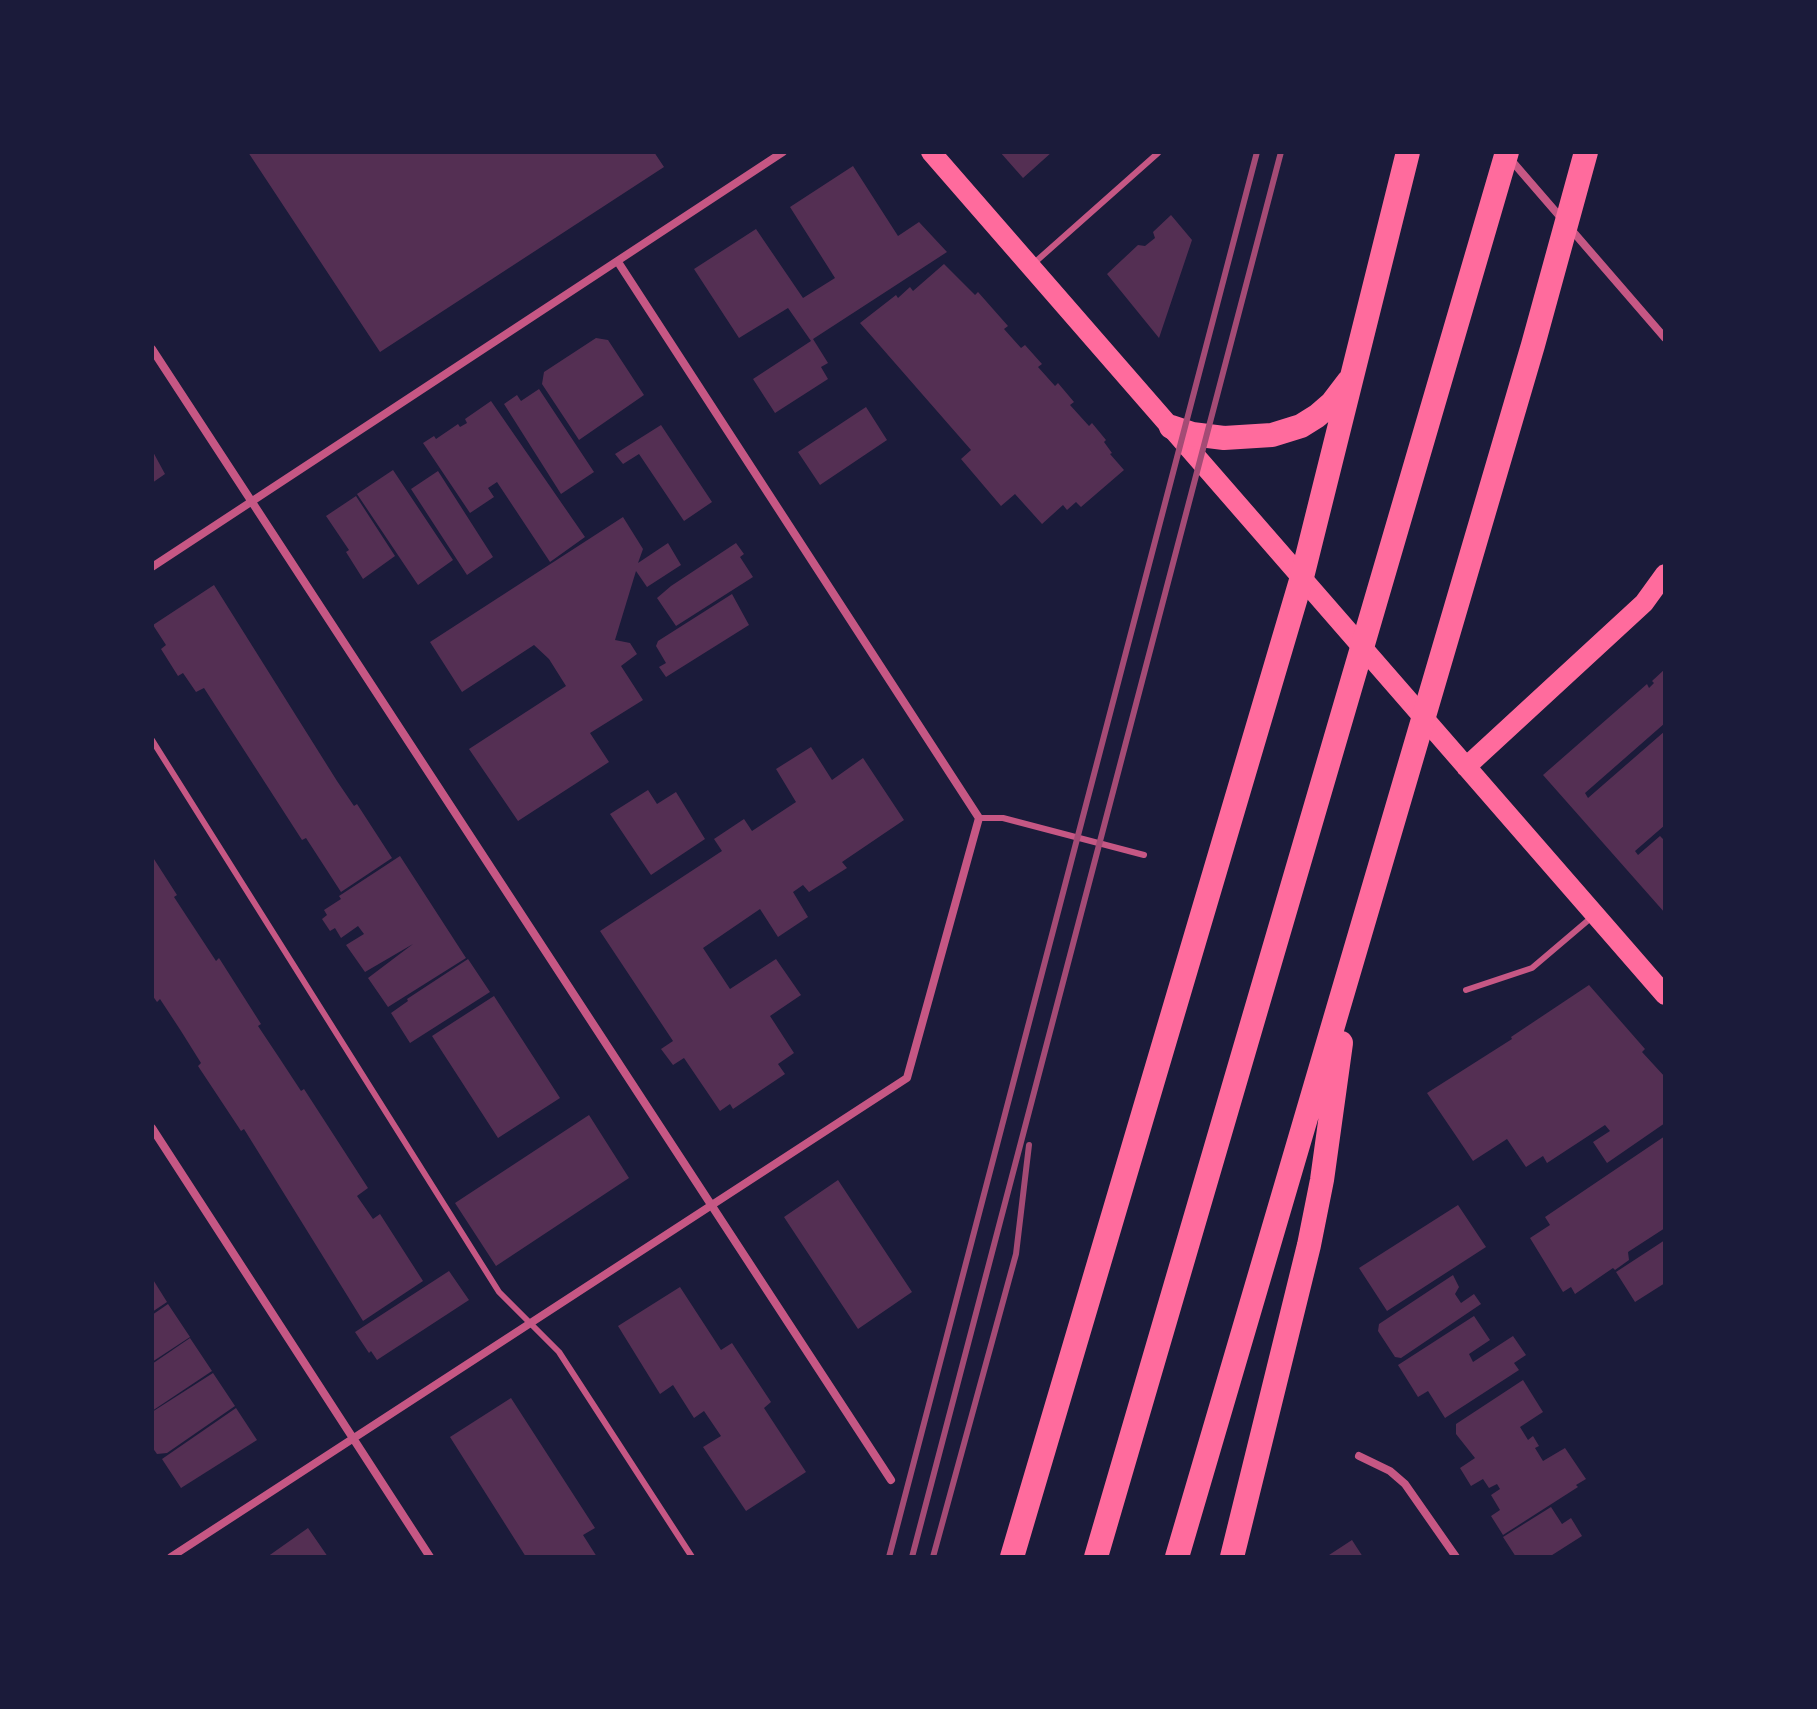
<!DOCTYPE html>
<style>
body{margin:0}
#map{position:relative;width:1817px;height:1709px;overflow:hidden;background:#1b1b3a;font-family:Poppins,sans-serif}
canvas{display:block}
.frame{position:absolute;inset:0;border:154px solid #1b1b3a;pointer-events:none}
</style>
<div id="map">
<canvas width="1817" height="1709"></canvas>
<div class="frame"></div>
</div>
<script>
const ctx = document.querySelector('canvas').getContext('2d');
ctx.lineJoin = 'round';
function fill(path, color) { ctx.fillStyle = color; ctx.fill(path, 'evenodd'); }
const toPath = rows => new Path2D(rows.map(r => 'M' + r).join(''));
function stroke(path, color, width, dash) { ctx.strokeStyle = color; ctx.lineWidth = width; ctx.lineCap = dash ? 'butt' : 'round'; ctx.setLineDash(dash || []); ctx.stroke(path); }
fill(toPath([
 [248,152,654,152,664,167,380,352],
 [1000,152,1052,152,1023,178],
 [853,166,898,236,919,222,947,252,813,339,828,363,821,367,828,379,775,413,753,379,811,341,788,308,739,338,694,269,756,229,803,298,835,278,790,207],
 [1171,215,1192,240,1159,338,1107,274,1138,245,1145,246,1155,238,1153,232],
 [944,264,975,295,978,292,1008,326,1004,329,1021,348,1025,345,1042,364,1038,367,1055,386,1058,383,1074,402,1070,405,1089,426,1092,423,1106,440,1104,442,1112,453,1110,454,1124,470,1081,507,1076,502,1067,510,1063,505,1042,524,1015,494,1001,506,961,459,971,450,860,323,896,295,898,298,910,287,913,291],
 [596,338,608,340,644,395,579,440,542,384,544,372],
 [539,389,594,472,561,494,504,404,517,395,521,401],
 [491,401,585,537,550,562,497,482,488,488,494,497,470,513,423,443,434,436,436,439,458,424,460,427,467,423,465,419],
 [866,407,887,440,820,485,798,452],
 [661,425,712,502,684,521,639,454,623,464,615,454],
 [152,450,165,474,152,483],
 [393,470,453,560,418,585,357,494],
 [438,471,493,557,467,575,411,489],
 [356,496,395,556,363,579,346,552,349,550,326,516],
 [623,517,643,549,638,563,668,543,681,565,647,587,636,571,615,640,630,643,637,654,621,666,643,700,590,733,609,762,518,821,469,749,566,686,549,659,534,645,462,692,430,642],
 [736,543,744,554,740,557,753,577,676,626,657,598,671,586],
 [214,585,337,781,354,806,357,804,392,858,341,892,306,838,302,840,204,688,196,692,183,673,178,676,161,649,166,645,153,625],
 [732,594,749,625,666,677,659,667,666,663,656,646,658,641],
 [1665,669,1665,723,1585,793,1588,798,1665,731,1665,825,1635,851,1638,855,1660,836,1665,841,1665,913,1543,775,1647,684,1649,688,1654,683,1652,681],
 [811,747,832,780,863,758,904,820,842,862,847,868,809,892,803,885,793,892,808,917,778,937,760,909,703,948,730,989,776,959,801,995,770,1016,794,1053,778,1064,785,1074,733,1109,730,1104,720,1111,684,1058,673,1065,661,1049,673,1041,600,931,722,851,714,839,744,819,752,831,796,802,776,769],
 [648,790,657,804,676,792,705,839,651,875,610,814],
 [152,856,177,895,174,897,216,961,219,958,261,1024,258,1026,280,1059,301,1091,304,1089,368,1188,357,1196,373,1219,380,1214,423,1281,363,1321,244,1129,241,1131,198,1066,201,1063,181,1031,160,999,157,1002,152,995],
 [400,856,466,958,388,1007,368,978,413,944,365,972,346,945,364,934,358,926,341,938,335,928,330,931,322,919,327,915,324,910,341,899,339,896],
 [468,959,490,992,410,1043,391,1013,408,1001,407,999],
 [1589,985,1645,1049,1642,1052,1665,1077,1665,1123,1607,1163,1593,1142,1610,1131,1605,1125,1547,1163,1543,1156,1526,1167,1507,1139,1473,1161,1427,1093,1512,1039,1511,1037],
 [494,996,560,1098,498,1138,432,1036],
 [589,1115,629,1178,496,1266,455,1203],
 [1665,1136,1665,1228,1628,1252,1629,1260,1615,1270,1613,1268,1575,1294,1571,1287,1563,1292,1530,1238,1550,1225,1545,1217],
 [838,1180,912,1292,858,1329,784,1217],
 [1458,1205,1486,1247,1387,1311,1359,1268],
 [1665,1240,1665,1283,1635,1302,1616,1272],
 [449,1271,469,1300,377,1360,371,1351,369,1353,355,1332],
 [1453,1275,1459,1287,1455,1294,1461,1303,1474,1294,1481,1304,1401,1358,1395,1357,1378,1331,1379,1324],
 [152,1278,167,1302,152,1312],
 [680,1287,721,1350,732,1343,771,1402,764,1408,806,1472,746,1511,703,1447,721,1436,704,1411,694,1418,673,1385,660,1394,618,1326],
 [168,1304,190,1337,152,1362,152,1315],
 [1474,1316,1490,1340,1469,1354,1473,1362,1513,1336,1526,1355,1514,1363,1519,1370,1445,1418,1428,1391,1418,1397,1398,1365],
 [190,1338,212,1371,152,1411,152,1364],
 [213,1373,235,1406,167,1453,157,1454,152,1447,152,1412],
 [1523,1380,1543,1412,1520,1427,1528,1440,1533,1436,1539,1446,1535,1448,1543,1461,1565,1448,1586,1479,1576,1485,1578,1487,1503,1535,1491,1516,1500,1510,1491,1495,1500,1489,1497,1484,1489,1488,1483,1479,1471,1486,1460,1468,1475,1458,1456,1434,1456,1424],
 [511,1398,595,1528,583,1535,597,1557,526,1557,450,1437],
 [236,1408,257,1440,181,1488,162,1459],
 [1551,1507,1562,1524,1571,1518,1582,1536,1549,1557,1516,1557,1503,1537],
 [308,1528,328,1557,267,1557],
 [1352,1540,1363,1557,1326,1557]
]), '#542f53');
stroke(toPath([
 [1033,264,1158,153],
 [152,740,499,1292,559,1352,692,1557],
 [979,818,1003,818,1144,855],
 [1466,990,1532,968,1592,917]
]), '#c65784', 6);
stroke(toPath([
 [1511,160,1665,338],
 [152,349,891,1480],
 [152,567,783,152],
 [152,1128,430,1557],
 [1359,1456,1390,1471,1405,1484,1456,1557],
 [171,1557,907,1078,979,818,618,262]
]), '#c65784', 8);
stroke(toPath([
 [931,152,1665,995],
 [1466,767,1644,603,1665,574]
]), '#ff6b9d', 20);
stroke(toPath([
 [1171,427,1192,434,1224,438,1272,435,1301,426,1317,416,1332,403,1348,382],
 [1012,1557,1302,577,1408,152],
 [1096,1557,1507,152],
 [1177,1557,1533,345,1586,152],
 [1232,1557,1309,1245,1322,1180,1341,1043]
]), '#ff6b9d', 24);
stroke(toPath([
 [889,1557,1257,152],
 [912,1557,1281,152],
 [933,1557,1016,1254,1029,1145]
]), '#a44b75', 6);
</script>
